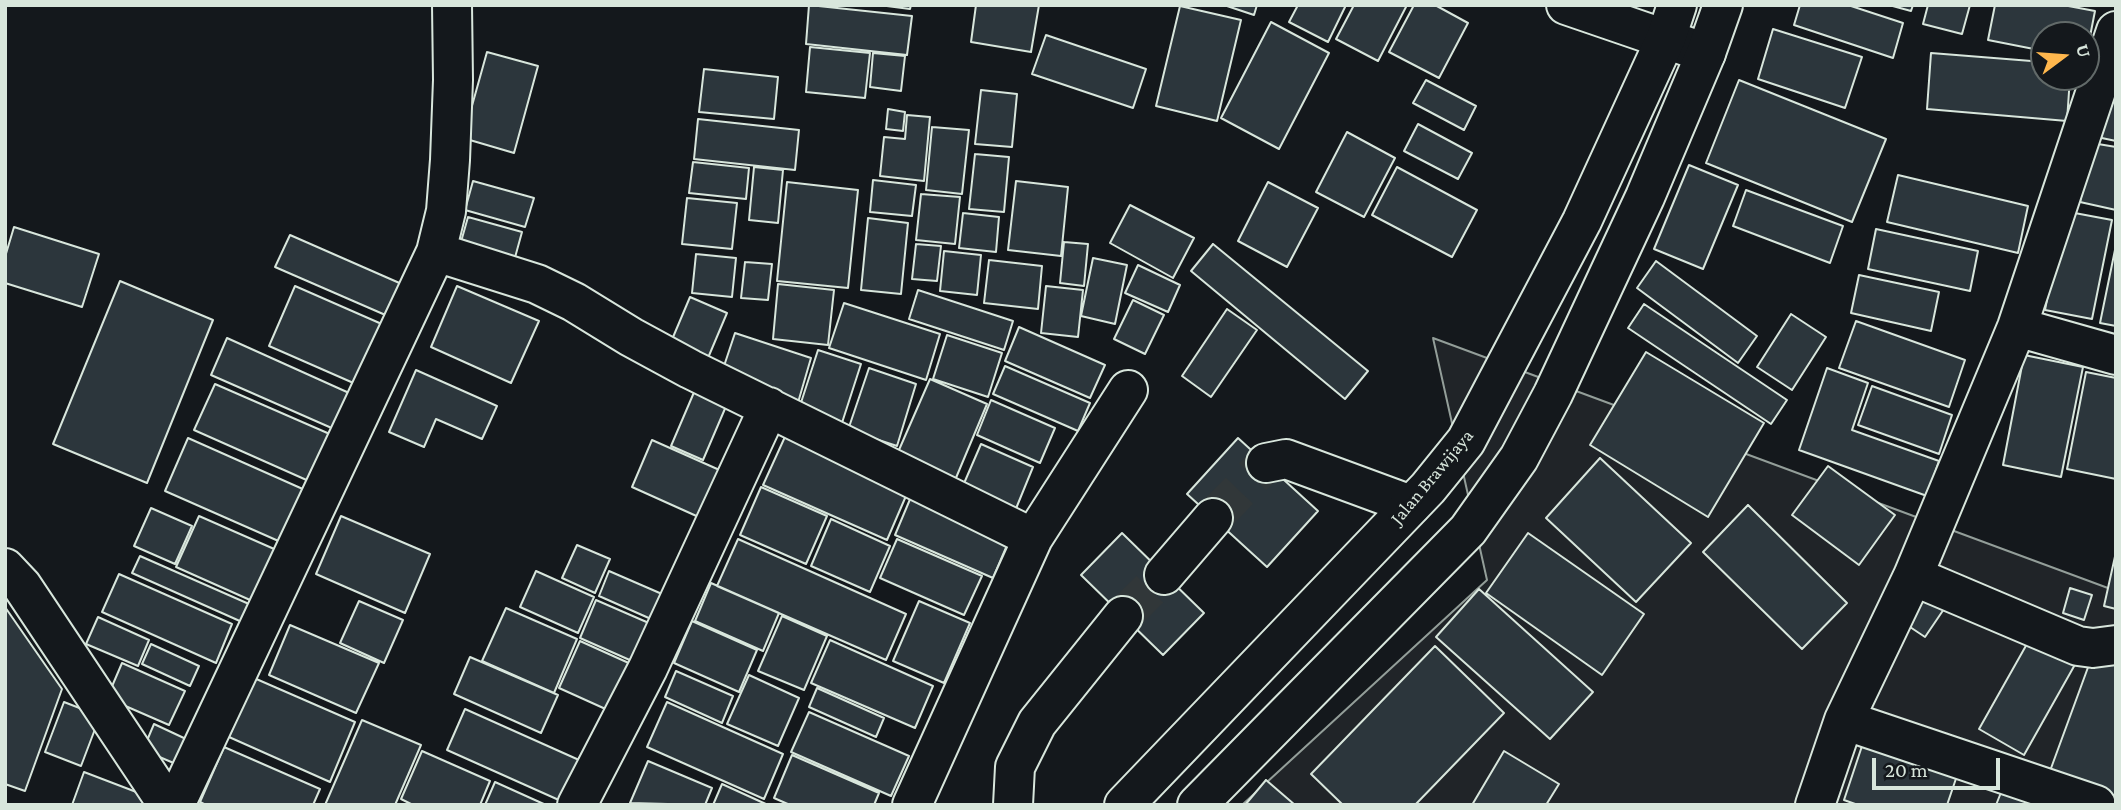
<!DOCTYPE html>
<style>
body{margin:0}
#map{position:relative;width:2121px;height:810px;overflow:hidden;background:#14181c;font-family:"Crimson Pro",serif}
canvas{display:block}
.frame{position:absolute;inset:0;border:7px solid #d8e6dc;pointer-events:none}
.north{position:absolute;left:2030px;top:21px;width:70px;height:70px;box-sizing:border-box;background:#14181c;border:2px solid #626a69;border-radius:50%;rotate:74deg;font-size:19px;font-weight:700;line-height:28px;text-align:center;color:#d8e6dc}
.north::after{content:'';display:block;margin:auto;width:24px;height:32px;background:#ffb74d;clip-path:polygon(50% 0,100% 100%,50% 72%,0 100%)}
.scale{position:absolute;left:1872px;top:758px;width:128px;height:32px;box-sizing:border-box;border:4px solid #d8e6dc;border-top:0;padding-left:9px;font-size:21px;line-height:24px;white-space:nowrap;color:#d8e6dc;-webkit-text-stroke:5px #14181c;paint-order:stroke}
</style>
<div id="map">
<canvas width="2121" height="810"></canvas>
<div class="frame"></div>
<div class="north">U</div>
<div class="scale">20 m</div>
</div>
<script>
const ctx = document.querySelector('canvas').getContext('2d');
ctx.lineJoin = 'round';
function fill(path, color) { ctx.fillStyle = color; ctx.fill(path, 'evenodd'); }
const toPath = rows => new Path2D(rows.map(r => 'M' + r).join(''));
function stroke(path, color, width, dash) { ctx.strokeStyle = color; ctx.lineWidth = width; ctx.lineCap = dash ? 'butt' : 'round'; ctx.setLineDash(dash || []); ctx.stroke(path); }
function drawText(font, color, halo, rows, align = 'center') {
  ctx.font = font + ' "Crimson Pro",serif'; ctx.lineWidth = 5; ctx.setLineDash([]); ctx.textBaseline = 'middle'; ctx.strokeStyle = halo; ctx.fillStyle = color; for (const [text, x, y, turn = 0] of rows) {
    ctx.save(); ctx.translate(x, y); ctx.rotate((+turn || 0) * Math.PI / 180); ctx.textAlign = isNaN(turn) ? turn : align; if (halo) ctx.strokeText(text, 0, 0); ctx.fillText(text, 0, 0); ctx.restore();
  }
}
const green = toPath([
 [1433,338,2116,591,2116,805,1242,805,1487,580,1433,338]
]);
fill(green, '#202428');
stroke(green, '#939e99', 2);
const building = toPath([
 [809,5,912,16,907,55,806,44,809,5],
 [879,5,911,5,910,9,879,5],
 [976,5,1039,5,1031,52,971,42,976,5],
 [1224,5,1257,5,1254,15,1224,5],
 [1298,5,1346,5,1328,42,1289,22,1298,5],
 [1354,5,1407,5,1378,61,1336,39,1354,5],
 [1414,5,1435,5,1468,23,1439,78,1389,52,1414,5],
 [1800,5,1848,5,1903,23,1893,58,1794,25,1800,5],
 [1889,5,1913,5,1911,11,1889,5],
 [1928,5,1970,5,1962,34,1923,24,1928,5],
 [1995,5,2063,5,2095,11,2086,57,2086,35,2044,35,2044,51,1988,40,1995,5],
 [1180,6,1241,20,1217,121,1156,106,1180,6],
 [1271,22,1329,53,1279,149,1221,118,1271,22],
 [1773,29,1862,57,1845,108,1758,79,1773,29],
 [1046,35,1146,69,1133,108,1032,74,1046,35],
 [810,47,870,53,865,98,806,92,810,47],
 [487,52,538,66,514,153,463,138,487,52],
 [873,53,905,56,901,91,870,87,873,53],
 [1931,53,2044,62,2044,77,2070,77,2067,121,1927,109,1931,53],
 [2116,57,2116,141,2097,137,2116,57],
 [704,69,778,77,774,119,699,112,704,69],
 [1426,80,1476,106,1464,130,1413,103,1426,80],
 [1739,80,1886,139,1852,222,1706,163,1739,80],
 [981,90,1017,94,1012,147,975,144,981,90],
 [888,109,905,112,903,131,886,129,888,109],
 [907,115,930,117,924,181,880,176,884,137,905,139,907,115],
 [698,119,799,130,795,170,694,159,698,119],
 [1418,124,1472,153,1458,179,1404,151,1418,124],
 [932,127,969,130,962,194,926,190,932,127],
 [1347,132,1395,158,1364,217,1316,192,1347,132],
 [2092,143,2116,147,2116,210,2080,202,2092,143],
 [975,154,1009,157,1004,212,969,209,975,154],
 [693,162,749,168,746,199,689,193,693,162],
 [1689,165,1738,185,1703,269,1654,249,1689,165],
 [754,167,783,170,778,223,749,220,754,167],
 [1397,167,1477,210,1452,257,1372,215,1397,167],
 [1898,175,2028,206,2018,253,1887,222,1898,175],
 [873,180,916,185,912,216,870,212,873,180],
 [473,181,534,198,525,227,465,210,473,181],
 [1016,181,1068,187,1061,256,1008,250,1016,181],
 [787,182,858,190,848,288,777,281,787,182],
 [1268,182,1318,208,1287,267,1238,241,1268,182],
 [1746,190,1843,226,1830,263,1733,226,1746,190],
 [921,194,960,197,955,244,916,240,921,194],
 [687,198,737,203,732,249,682,244,687,198],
 [1130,205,1194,238,1173,278,1110,243,1130,205],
 [2064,211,2112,220,2092,319,2045,310,2064,211],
 [963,213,999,217,996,252,959,248,963,213],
 [468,217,522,232,511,272,457,256,468,217],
 [868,218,908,223,901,294,861,290,868,218],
 [14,227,99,254,82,307,5,283,5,257,14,227],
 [1876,229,1978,251,1970,291,1868,269,1876,229],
 [290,235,404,285,390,317,275,267,290,235],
 [1064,242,1088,244,1084,286,1060,283,1064,242],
 [916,244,941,246,937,281,912,279,916,244],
 [1213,244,1368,371,1345,399,1191,271,1213,244],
 [2116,245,2116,326,2100,323,2116,245],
 [944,251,981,255,977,295,940,291,944,251],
 [696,254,736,258,732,297,692,293,696,254],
 [1093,258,1127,265,1115,324,1081,316,1093,258],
 [989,260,1042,266,1038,309,984,303,989,260],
 [1656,261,1757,336,1738,363,1637,288,1656,261],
 [745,262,772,264,768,300,741,298,745,262],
 [1138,265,1180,285,1168,312,1125,293,1138,265],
 [1859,275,1939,292,1931,331,1851,313,1859,275],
 [120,281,213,320,147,483,53,444,120,281],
 [778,284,834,290,828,345,773,339,778,284],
 [295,286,384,325,358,385,269,346,295,286],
 [457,286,539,321,511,383,431,347,457,286],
 [1046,286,1083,290,1078,337,1041,333,1046,286],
 [918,290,1013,321,1004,350,909,319,918,290],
 [690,297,727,313,705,365,668,349,690,297],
 [1133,300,1164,315,1145,354,1114,339,1133,300],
 [844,303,940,334,926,380,829,348,844,303],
 [1644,304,1787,400,1771,424,1628,328,1644,304],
 [1227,309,1257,330,1211,397,1182,376,1227,309],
 [1791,314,1826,337,1792,390,1757,367,1791,314],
 [1856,321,1965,360,1949,407,1839,368,1856,321],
 [1019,327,1105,365,1090,398,1005,361,1019,327],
 [735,333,811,358,797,406,719,381,735,333],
 [947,335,1002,353,988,397,933,379,947,335],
 [227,338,358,397,343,433,211,375,227,338],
 [818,350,861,364,840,429,797,415,818,350],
 [1646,352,1764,423,1708,517,1590,445,1646,352],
 [2024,355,2083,367,2061,477,2003,465,2024,355],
 [1005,366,1090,403,1078,431,993,394,1005,366],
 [869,368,916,384,897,446,848,430,869,368],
 [1827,368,1868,383,1852,430,1939,461,1927,496,1799,450,1827,368],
 [416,370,497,406,482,439,436,419,424,447,389,432,416,370],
 [2086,372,2116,378,2116,479,2067,469,2086,372],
 [930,379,987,404,953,485,895,459,930,379],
 [698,383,730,397,703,460,671,446,698,383],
 [215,384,332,435,311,482,194,430,215,384],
 [1872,386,1952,415,1939,454,1858,425,1872,386],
 [991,400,1055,428,1040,463,977,435,991,400],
 [789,428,912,482,887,540,763,485,789,428],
 [188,438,305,490,283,543,165,491,188,438],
 [1238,438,1318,511,1267,567,1187,494,1238,438],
 [652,440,733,476,712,523,632,487,652,440],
 [981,444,1033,467,1015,511,962,488,981,444],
 [1600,458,1691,543,1636,602,1546,518,1600,458],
 [1828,466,1895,515,1859,565,1792,515,1828,466],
 [916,485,1014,529,993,578,895,535,916,485],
 [761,487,827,516,806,564,740,535,761,487],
 [1748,505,1847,603,1802,649,1703,552,1748,505],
 [151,508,192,526,175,564,134,546,151,508],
 [199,516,281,552,259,604,176,567,199,516],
 [341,516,430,554,405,613,316,574,341,516],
 [831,519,890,546,870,592,811,566,831,519],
 [1122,533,1204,613,1163,655,1081,575,1122,533],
 [1528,533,1644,614,1602,675,1486,593,1528,533],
 [738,539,906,614,886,660,717,586,738,539],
 [897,539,982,576,964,615,880,578,897,539],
 [577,545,610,559,595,593,562,578,577,545],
 [2116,552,2116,609,2104,606,2116,552],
 [140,556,249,604,242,622,132,573,140,556],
 [536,571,594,597,578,633,520,607,536,571],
 [609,571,662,594,651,619,599,596,609,571],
 [119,574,232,624,216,663,102,612,119,574],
 [711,583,779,613,763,651,695,621,711,583],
 [2070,588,2092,595,2084,620,2063,613,2070,588],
 [1479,589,1593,692,1550,739,1436,637,1479,589],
 [1923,594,1944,609,1925,637,1904,623,1923,594],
 [596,600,658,627,641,665,580,638,596,600],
 [359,601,403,620,384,663,340,643,359,601],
 [919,601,970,623,944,683,893,661,919,601],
 [5,607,62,689,25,791,5,784,5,607],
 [506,608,577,639,554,693,482,661,506,608],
 [782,616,827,636,804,690,758,671,782,616],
 [98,617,149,640,138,666,86,644,98,617],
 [692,621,757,650,739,692,674,663,692,621],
 [290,625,379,663,356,713,269,675,290,625],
 [2032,635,2077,661,2024,755,1979,729,2032,635],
 [830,640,933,686,915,728,811,683,830,640],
 [580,641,642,669,621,716,559,688,580,641],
 [151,644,199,666,190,686,142,664,151,644],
 [1435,646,1504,713,1415,805,1343,805,1311,774,1435,646],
 [2094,651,2116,659,2116,796,2050,771,2094,651],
 [470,657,558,695,541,733,454,694,470,657],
 [122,663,185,691,169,725,107,698,122,663],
 [676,671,733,696,722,723,665,697,676,671],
 [749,675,799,698,778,746,727,724,749,675],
 [254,678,355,722,330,782,229,737,254,678],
 [817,688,884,718,876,737,809,707,817,688],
 [64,702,100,716,81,766,45,752,64,702],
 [667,702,783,754,764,799,647,747,667,702],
 [465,709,588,764,570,805,447,750,465,709],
 [809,712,909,756,891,796,791,752,809,712],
 [362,720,421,745,395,805,325,805,362,720],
 [154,724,186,739,176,764,143,750,154,724],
 [1868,728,1962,761,1947,805,1858,805,1844,800,1868,728],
 [224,747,320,789,313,805,206,805,200,802,224,747],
 [422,751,490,781,480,805,413,805,401,799,422,751],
 [1504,751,1559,784,1546,805,1472,805,1504,751],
 [792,755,879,793,874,805,790,805,774,798,792,755],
 [648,761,712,788,705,805,630,803,648,761],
 [84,772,152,798,149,805,72,805,84,772],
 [1266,780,1295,805,1245,805,1266,780],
 [495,782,546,805,485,805,495,782],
 [722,784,768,805,713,805,722,784],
 [2002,790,2035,805,1996,805,2002,790]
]);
fill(building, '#2c363c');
stroke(building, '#d8e6dc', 2);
stroke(toPath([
 [1213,518,1266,463],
 [1123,616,1164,575]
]), '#313739', 38, [38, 19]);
const minor = toPath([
 [1566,5,1706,53],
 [436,252,537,284,574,302,631,337,690,369,1033,538],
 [2017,327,2116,355],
 [1266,463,1286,459,1411,505],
 [5,568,22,586,168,805],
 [1164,575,1213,518],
 [1913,576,2078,646,2093,648,2116,645],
 [1844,720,2096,805],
 [175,805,436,252,446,211,450,160,453,80,452,5],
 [577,805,648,668,769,407],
 [912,805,1033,538,1128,390],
 [1013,805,1015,767,1037,723,1123,616],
 [1815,805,1844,720,1913,576,2017,327,2116,31]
]);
const highway = toPath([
 [1124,805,1428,488,1466,441,1582,221,1666,38,1677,5],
 [1197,805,1468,530,1519,458,1553,394,1645,197,1706,53,1723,5]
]);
stroke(minor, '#d8e6dc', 42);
stroke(highway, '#d8e6dc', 42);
stroke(minor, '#14181c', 38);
stroke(highway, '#14181c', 38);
drawText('19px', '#d8e6dc', '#14181c', [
 ["Jalan Brawijaya",1432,477,-50]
]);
</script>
